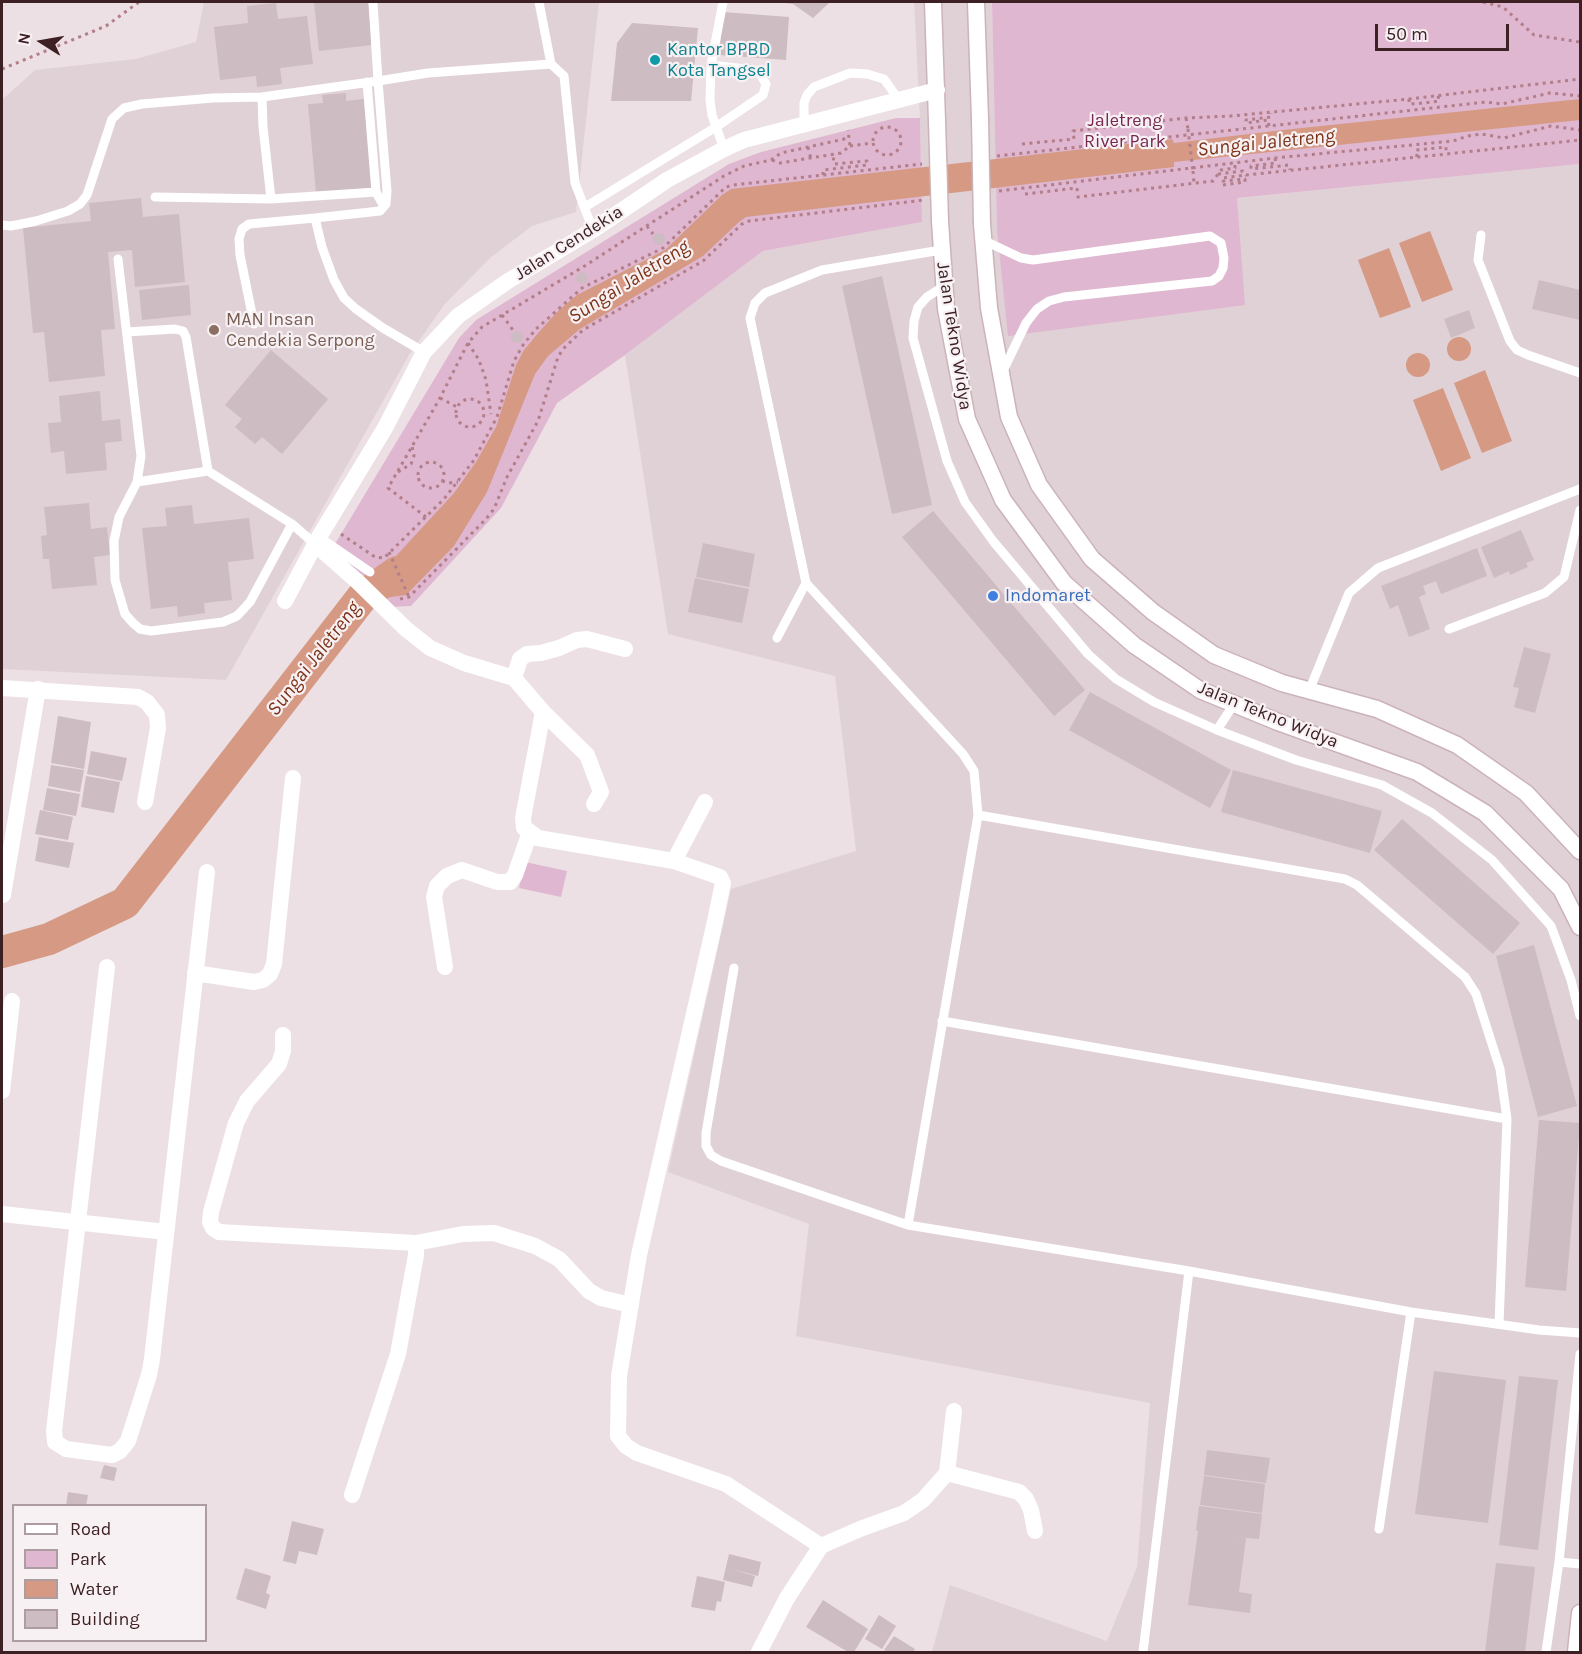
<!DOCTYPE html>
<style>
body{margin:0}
#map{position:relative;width:1582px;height:1654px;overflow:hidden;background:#ece0e4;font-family:Karla,sans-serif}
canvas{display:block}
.frame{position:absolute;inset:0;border:3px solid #3d2024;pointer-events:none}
.legend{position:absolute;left:12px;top:1504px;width:195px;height:138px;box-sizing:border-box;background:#f8f1f4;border:2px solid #ad9da1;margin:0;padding:8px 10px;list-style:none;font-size:18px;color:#3d2024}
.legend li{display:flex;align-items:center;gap:12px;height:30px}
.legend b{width:30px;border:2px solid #ad9da1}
.north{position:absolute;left:12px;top:12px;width:60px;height:60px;-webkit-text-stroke:4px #f8f1f4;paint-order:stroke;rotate:281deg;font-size:16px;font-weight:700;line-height:24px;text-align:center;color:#3d2024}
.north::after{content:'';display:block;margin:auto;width:21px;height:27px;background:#3d2024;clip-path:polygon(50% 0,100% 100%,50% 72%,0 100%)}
.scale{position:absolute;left:1375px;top:24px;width:134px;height:27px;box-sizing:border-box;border:3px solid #3d2024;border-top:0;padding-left:8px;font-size:18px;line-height:21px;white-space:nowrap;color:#3d2024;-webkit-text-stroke:4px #f8f1f4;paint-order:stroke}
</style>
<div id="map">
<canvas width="1582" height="1654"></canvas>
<div class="frame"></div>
<ul class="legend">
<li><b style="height:8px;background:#fff"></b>Road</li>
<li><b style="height:16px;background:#dfb7d0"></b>Park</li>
<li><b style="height:16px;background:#d59984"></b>Water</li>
<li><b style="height:16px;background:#cdbcc2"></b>Building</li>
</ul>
<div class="north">N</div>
<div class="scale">50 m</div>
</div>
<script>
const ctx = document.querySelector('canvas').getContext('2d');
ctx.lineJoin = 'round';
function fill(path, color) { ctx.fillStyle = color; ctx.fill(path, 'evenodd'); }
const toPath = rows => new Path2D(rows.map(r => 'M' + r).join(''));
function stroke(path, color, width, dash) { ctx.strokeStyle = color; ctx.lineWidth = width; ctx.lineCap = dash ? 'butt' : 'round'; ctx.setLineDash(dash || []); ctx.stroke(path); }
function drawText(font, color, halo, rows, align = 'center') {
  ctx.font = font + ' Karla,sans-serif'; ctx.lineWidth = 4.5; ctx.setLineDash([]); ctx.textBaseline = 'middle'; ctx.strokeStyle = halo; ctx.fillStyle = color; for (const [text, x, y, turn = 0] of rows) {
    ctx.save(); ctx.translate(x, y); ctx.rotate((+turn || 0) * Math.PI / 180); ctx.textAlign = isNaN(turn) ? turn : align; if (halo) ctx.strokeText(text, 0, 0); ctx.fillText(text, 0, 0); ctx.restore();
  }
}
fill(toPath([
 [204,2,599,2,576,212,532,226,490,258,444,305,409,355,226,680,2,669,2,100,35,70,136,59,196,42],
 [914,2,992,2,997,230,1237,198,1580,164,1580,1652,932,1652,950,1585,1107,1641,1137,1567,1150,1403,796,1336,809,1224,668,1172,731,889,856,851,835,676,668,634,625,355,763,251,922,222,920,118]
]), '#e0d1d6');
fill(toPath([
 [992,2,1580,2,1580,164,1237,198,1245,305,1008,336,997,230],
 [896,118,920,118,922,222,763,251,625,355,557,403,501,508,411,606,390,607,332,549,459,338,476,320,729,164,761,152],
 [525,862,567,871,561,897,519,888]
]), '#dfb7d0');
fill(toPath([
 [1580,99,1580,120,1174,162,1174,167,746,217,739,222,703,256,580,329,548,356,535,374,487,492,454,546,406,595,369,600,357,588,381,569,385,568,454,493,476,462,496,427,516,365,524,350,539,332,557,312,577,295,665,250,722,195,731,189,1172,139,1174,143,1283,130],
 [1430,231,1453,290,1422,302,1399,243],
 [1389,248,1411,307,1380,318,1358,260],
 '1447 349a12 12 0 1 1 24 0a12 12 0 1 1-24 0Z',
 '1406 365a12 12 0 1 1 24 0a12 12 0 1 1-24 0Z',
 [1485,370,1512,441,1482,453,1454,383],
 [1443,388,1471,458,1441,471,1413,400]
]), '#d59984');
stroke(toPath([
 [2,952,49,939,125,903,363,596,397,572]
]), '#d59984', 32);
fill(toPath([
 [314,2,368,2,372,45,319,51],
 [785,2,830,2,813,18,793,4,785,3],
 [276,3,278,19,307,16,313,64,280,68,282,84,257,87,256,76,220,80,214,27,248,23,247,6],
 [723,12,789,17,786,60,719,55],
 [632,23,698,28,691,101,611,101,617,43],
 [346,93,346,101,364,99,372,188,316,193,308,104,323,103,322,95],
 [141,198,143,217,179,214,185,282,135,287,132,250,108,252,115,329,101,330,105,376,49,382,44,332,33,333,23,228,91,221,89,203],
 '653 239a6 6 0 1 1 12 0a6 6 0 1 1-12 0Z',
 '576 278a6 6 0 1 1 12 0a6 6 0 1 1-12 0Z',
 [882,276,932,505,892,514,842,286],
 [1539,280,1580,290,1580,320,1532,309],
 [189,285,191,315,142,320,139,290],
 [1469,310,1475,328,1451,338,1444,319],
 '511 337a6 6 0 1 1 12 0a6 6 0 1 1-12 0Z',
 [271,350,328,399,282,454,262,437,255,444,235,427,242,419,225,405],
 [100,391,102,421,120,419,122,441,105,443,107,470,66,474,64,451,51,453,48,423,61,422,59,396],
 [89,503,91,529,107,527,110,555,94,557,97,585,52,589,49,559,43,559,41,536,47,535,44,507],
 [192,505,194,524,249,518,254,559,228,562,232,600,204,603,205,613,178,617,177,606,151,609,142,528,167,526,165,508],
 [933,511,1085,690,1054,716,902,537],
 [1521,530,1534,560,1526,563,1528,567,1510,575,1509,571,1494,578,1481,547],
 [703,543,755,554,749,587,696,577],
 [1477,548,1487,576,1441,594,1436,581,1423,586,1426,594,1419,597,1430,629,1409,637,1398,605,1390,609,1381,586],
 [695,578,749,589,742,623,688,612],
 [1524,647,1551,654,1535,713,1514,707,1519,688,1513,687],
 [1090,692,1231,770,1210,808,1069,730],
 [58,716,91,722,84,769,51,763],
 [91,751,127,758,122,781,87,774],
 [51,765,84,770,80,792,48,786],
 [1233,770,1382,811,1370,853,1221,812],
 [86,776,120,782,114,813,81,807],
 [47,788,80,794,76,816,43,810],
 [40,810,73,817,68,840,35,834],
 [1402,819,1520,923,1493,954,1374,850],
 [39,837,74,843,69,868,35,861],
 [1534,945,1577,1106,1538,1117,1496,956],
 [1539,1120,1580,1123,1566,1291,1525,1287],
 [1434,1371,1506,1380,1488,1523,1415,1514],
 [1519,1376,1558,1380,1538,1550,1499,1545],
 [1207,1450,1270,1458,1266,1483,1204,1475],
 [104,1465,117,1468,114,1481,100,1478],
 [1204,1476,1265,1484,1262,1513,1200,1505],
 [68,1492,88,1495,86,1506,66,1506],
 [1199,1506,1262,1514,1259,1539,1225,1536,1246,1538,1239,1592,1252,1594,1250,1613,1188,1605,1198,1531,1196,1531],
 [292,1521,324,1529,317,1555,299,1551,296,1564,283,1561],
 [729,1554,761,1562,758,1576,731,1569,755,1576,752,1587,723,1580],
 [1496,1563,1535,1567,1525,1652,1485,1652],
 [245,1568,271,1576,266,1593,270,1595,266,1609,236,1599],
 [697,1576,725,1582,721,1602,717,1601,715,1611,691,1607],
 [823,1600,868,1629,854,1652,848,1652,806,1627],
 [879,1615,896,1626,882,1649,865,1639],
 [894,1636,915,1649,913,1652,888,1652,884,1650]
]), '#cdbcc2');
const secondary = toPath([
 [933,2,937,121],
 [976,2,980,119],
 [940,221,946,309,967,419,1003,500,1064,583,1134,645,1200,690,1278,722,1417,772,1485,813,1561,889,1580,927],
 [982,224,989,308,1009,417,1039,485,1092,559,1153,612,1214,655,1282,683,1377,709,1457,745,1526,793,1580,851],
 [1576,1652,1580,1613]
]);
stroke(secondary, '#ccb3b9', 19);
stroke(toPath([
 [1483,2,1503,7,1534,35,1580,42],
 [2,69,106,26,139,2],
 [1409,99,1409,104,1424,103,1439,101,1438,95],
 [1186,118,1188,129],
 [1269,126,1268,120,1246,123,1246,120,1271,117,1271,113],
 '873 141a14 14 0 1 1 28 0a14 14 0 1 1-28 0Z',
 [1022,144,1074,139,1073,131,1186,118,1231,116,1409,99,1580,79],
 [850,146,872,143],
 [808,147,811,159],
 [997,156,1486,102,1502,104,1550,93,1580,96],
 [1417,157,1416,150,1446,147,1446,154],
 [1275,158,1276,163,1251,166,1251,169,1289,165,1290,170],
 [772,160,780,163,841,153,850,146,848,130],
 [1193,171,1194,183],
 [1218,174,1243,171,1246,175,1580,140],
 [823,175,823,170,867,165,867,161,834,164,833,155],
 [1223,185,1245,182,1245,179,1223,181,1222,178,1246,175],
 [999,191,1275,158,1453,141,1468,136,1481,134,1504,138,1551,126,1580,130],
 [1025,194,1077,188,1078,197,1213,181,1221,170,1235,168,1235,163],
 [647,226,653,234],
 [502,315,513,330],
 [468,343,479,360,486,380,491,414],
 [440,398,457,407],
 '456 413a14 14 0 1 1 28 0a14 14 0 1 1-28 0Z',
 '418 475a13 13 0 1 1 26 0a13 13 0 1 1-26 0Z',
 [398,472,411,464,414,456,412,446],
 [442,481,448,483,458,482],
 [426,517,388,488,440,398,468,343,482,327,583,267,724,176,744,166,771,160,781,153,849,138],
 [341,534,375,557,384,558,444,499,474,460,497,417,514,361,523,345,536,329,582,288,663,248,726,187,733,185,922,164],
 [389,552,409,597],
 [400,599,409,597,486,519,494,509,507,477,538,421,558,357,563,349,583,330,703,261,742,224,749,221,924,200]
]), '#b27e89', 3, [3, 4.5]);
stroke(toPath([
 [539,2,551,64,564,76,575,183,593,230],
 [723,2,711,65,710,100,712,115,724,149],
 [367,82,376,192,382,203,386,204],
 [804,125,804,103,807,95,814,87,850,73,867,74,884,79,899,100],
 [155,197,271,199,376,192],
 [271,199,263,127,262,97,378,81,373,2],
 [585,207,716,127,763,95,766,84,760,74,754,70,711,65],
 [315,218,380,211,386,204,387,191,378,81,428,73,551,64],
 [2,225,11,226,36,221,68,211,80,204,87,195,112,119,124,108,142,104,213,98,262,97],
 [1481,235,1478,260,1510,341,1517,350,1528,355,1580,373],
 [983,240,1021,258,1033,260,1210,236,1221,243,1224,258,1223,268,1219,276,1212,281,1064,297,1049,301,1037,309,1026,323,1002,373],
 [118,259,141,456,137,482,119,517,114,541,115,580,125,614,133,623,140,629,151,631,223,622,237,616,250,602,292,524],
 [944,286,927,297,918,307,914,321,913,338,947,461,965,502,993,541,1088,654,1116,679,1154,702,1217,730],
 [254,324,240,255,239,239,242,229,249,224,315,218,322,247,334,280,344,298,356,309,383,328,424,352],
 [127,332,175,329,183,331,186,337,208,471],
 [137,482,208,471,292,524,315,544],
 [319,537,370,572],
 [1449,629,1545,593,1564,577,1580,510],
 [777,638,806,583],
 [1309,691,1349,593,1378,568,1580,489],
 [1234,704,1217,730,1296,760,1382,785,1432,813,1492,860,1551,926,1571,980,1580,1016],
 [978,815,1345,879,1357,885,1465,977,1476,994,1500,1069,1507,1119,1499,1324],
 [734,968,706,1133,706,1146,711,1155,721,1161,908,1225,1189,1271,1411,1312,1539,1330,1580,1333],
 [942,1021,1507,1119],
 [908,1225,978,815,974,771,963,754,806,583,750,318,755,303,765,293,822,270,941,250],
 [1580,1354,1559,1562,1580,1564],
 [1379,1529,1411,1312],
 [1143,1652,1189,1271],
 [1546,1652,1559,1562]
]), '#fff', 9);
stroke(toPath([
 [315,544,358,582,406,629,430,648,464,663,514,678,543,712,523,818,524,828,530,832],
 [285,601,319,537,385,428,424,352,458,316,508,281,593,230,667,180,724,149,744,140,937,90],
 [514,678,520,659,527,654,541,653,559,648,577,640,587,639,625,649],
 [2,688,138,697,147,702,157,715,158,728,145,802],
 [543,712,587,755,601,792,594,804],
 [674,861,705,802],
 [3,895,38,689],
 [107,967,54,1431,55,1442,66,1449,112,1455,120,1451,128,1441,149,1375,152,1359,207,872],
 [445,967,434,897,437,886,447,876,462,870,497,882,510,882,515,875,530,832,538,838,674,861,720,877,723,883,714,926,639,1255,619,1376,618,1436,626,1446,637,1453,726,1484,821,1546],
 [195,973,254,982,263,980,270,974,274,964,293,778],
 [283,1035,283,1051,279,1064,247,1101,236,1123,211,1212,210,1222,213,1228,219,1232,416,1243,416,1255,398,1354,352,1495],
 [2,1091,12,1001],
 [2,1214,166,1232],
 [416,1243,463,1234,494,1233,535,1246,559,1259,589,1291,601,1298,631,1305],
 [947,1473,1019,1492,1026,1499,1031,1510,1035,1531],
 [759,1652,787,1598,821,1546,860,1529,904,1513,923,1500,947,1473,954,1411]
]), '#fff', 16);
stroke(secondary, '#fff', 16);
const secondaryBridge = toPath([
 [980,119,982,224],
 [937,121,940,221]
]);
stroke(secondaryBridge, '#ccb3b9', 19, []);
stroke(toPath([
 [1188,129,1193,171]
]), '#b27e89', 3, [3, 4.5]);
stroke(secondaryBridge, '#fff', 16);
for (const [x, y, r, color] of [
 [655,60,6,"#0f9aa8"],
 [214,330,6,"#8d6e63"],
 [993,596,6,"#3f7fe0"]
]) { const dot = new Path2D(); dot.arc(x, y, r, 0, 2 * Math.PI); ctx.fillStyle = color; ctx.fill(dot); stroke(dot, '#f8f1f4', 2); }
drawText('18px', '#0d838f', '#f8f1f4', [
 ["Kantor BPBD",667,50],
 ["Kota Tangsel",667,71]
], 'left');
drawText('18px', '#772750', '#f8f1f4', [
 ["Jaletreng",1125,121],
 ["River Park",1125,142]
]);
drawText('18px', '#3d2024', '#f8f1f4', [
 ["Jalan Cendekia",569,243,-32],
 ["Jalan Tekno Widya",954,336,81],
 ["Jalan Tekno Widya",1268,715,22]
]);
drawText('18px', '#785e54', '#f8f1f4', [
 ["MAN Insan",226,320],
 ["Cendekia Serpong",226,341]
], 'left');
drawText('18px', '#366cbe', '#f8f1f4', [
 ["Indomaret",1005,596]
], 'left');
drawText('italic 20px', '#7d3216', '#f8f1f4', [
 ["Sungai Jaletreng",1266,143,-6],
 ["Sungai Jaletreng",629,282,-32],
 ["Sungai Jaletreng",314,659,-52]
]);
</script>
